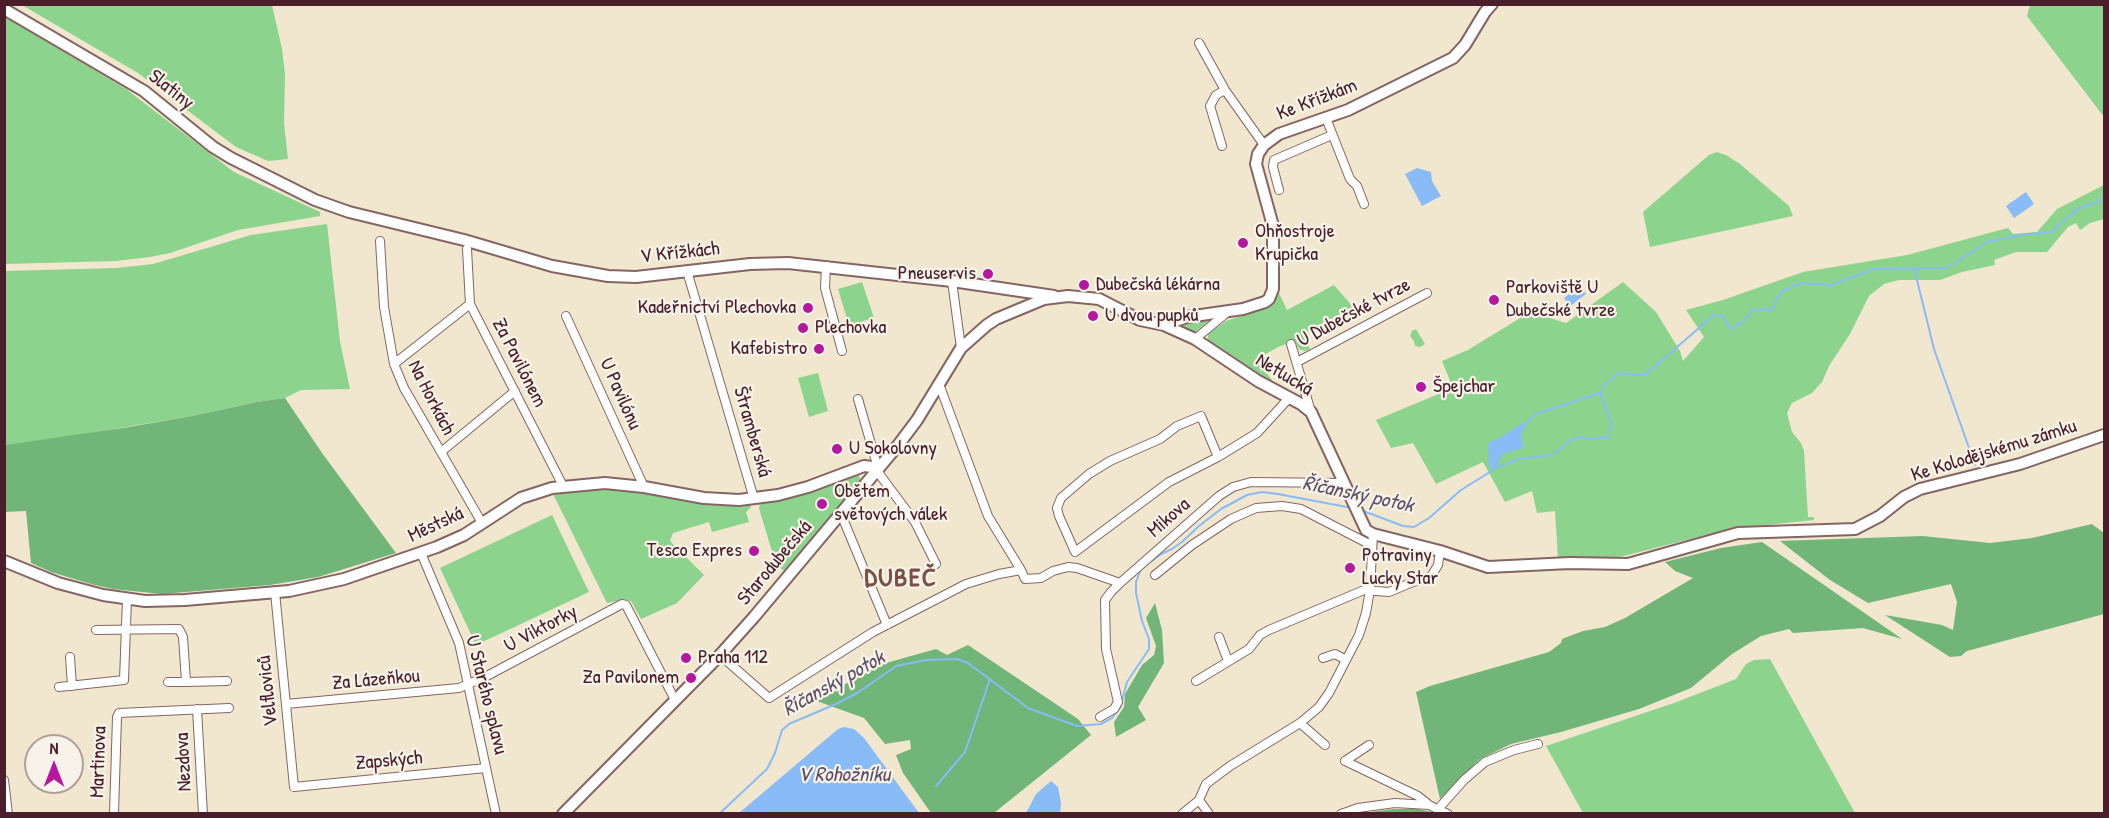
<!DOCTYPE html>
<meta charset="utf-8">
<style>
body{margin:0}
#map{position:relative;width:2109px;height:818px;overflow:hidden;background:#f0e7ce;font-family:"Patrick Hand",sans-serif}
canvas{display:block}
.frame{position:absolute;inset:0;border:6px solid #4a1f2b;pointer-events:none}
.north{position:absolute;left:24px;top:734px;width:60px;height:60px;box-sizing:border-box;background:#f7f3e8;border:2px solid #b29e9c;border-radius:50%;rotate:0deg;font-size:16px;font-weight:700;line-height:24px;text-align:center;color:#4a1f2b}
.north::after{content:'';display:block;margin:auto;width:21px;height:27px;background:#b5179e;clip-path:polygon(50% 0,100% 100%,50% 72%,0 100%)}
</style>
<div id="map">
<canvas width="2109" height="818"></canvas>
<div class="frame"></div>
<div class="north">N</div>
</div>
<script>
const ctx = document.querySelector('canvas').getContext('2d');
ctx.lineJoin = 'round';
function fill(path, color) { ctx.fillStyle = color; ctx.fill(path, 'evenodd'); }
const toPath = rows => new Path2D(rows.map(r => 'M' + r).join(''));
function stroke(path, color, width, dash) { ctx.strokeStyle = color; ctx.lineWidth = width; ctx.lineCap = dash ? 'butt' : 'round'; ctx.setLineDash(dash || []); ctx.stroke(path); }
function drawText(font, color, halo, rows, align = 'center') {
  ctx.font = font + ' "Patrick Hand",sans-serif'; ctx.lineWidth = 4.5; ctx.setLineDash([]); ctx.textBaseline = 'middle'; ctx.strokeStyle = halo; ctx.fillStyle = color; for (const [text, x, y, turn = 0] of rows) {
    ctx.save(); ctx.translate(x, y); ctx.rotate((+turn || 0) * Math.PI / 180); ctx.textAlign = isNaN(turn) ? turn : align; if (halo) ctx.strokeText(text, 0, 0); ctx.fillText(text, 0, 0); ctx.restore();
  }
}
fill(toPath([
 [22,5,272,5,282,49,285,74,284,123,288,159,268,161,236,147,138,73],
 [2030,5,2104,5,2104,117,2027,16],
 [5,17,126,89,234,172,320,212,320,216,238,230,170,253,150,257,116,261,5,264],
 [1717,152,1726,155,1740,164,1789,206,1793,216,1650,247,1643,212,1709,155],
 [2104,185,2104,219,2090,223,2080,230,2076,223,2068,227,2047,252,2016,252,1994,260,1995,265,1962,272,1940,280,1899,280,1884,284,1869,296,1850,334,1829,366,1822,382,1812,393,1792,403,1787,413,1792,432,1801,443,1804,451,1808,517,1814,517,1814,520,1729,529,1612,559,1558,558,1555,511,1537,513,1532,491,1505,502,1483,462,1436,484,1413,443,1391,448,1376,420,1453,388,1442,361,1468,350,1530,312,1566,323,1623,282,1656,312,1680,351,1683,361,1704,337,1686,310,1723,300,1803,272,1907,255,2008,228,2013,234,2037,232,2057,209],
 [327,224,340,342,350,389,301,390,285,398,257,402,197,415,72,436,5,445,4,271,117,268,153,264,251,235],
 [862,282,874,318,849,325,838,289],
 [1334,285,1353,307,1303,334,1310,349,1305,351,1299,349,1295,341,1278,347,1256,360,1276,385,1248,371,1208,342,1208,334,1226,321,1268,307,1274,300,1277,289,1287,310],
 [1207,318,1209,321,1195,332,1181,327,1182,323],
 [1416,329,1425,344,1420,347,1415,346,1414,341,1410,336,1412,331],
 [818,373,828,411,809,417,798,378],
 [856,474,859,475,861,482,853,491,844,478],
 [840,479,850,494,786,572,776,565,759,508,760,503],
 [583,489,636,491,692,502,727,506,750,505,751,507,746,512,749,522,712,532,709,522,673,533,670,541,704,575,677,603,641,619,631,601,621,600,607,603,553,494],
 [552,515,589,592,476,645,440,568],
 [1770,659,1855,813,1583,813,1546,746,1674,703,1736,679,1746,664,1754,660]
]), '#8cd38d');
fill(toPath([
 [285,398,322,453,396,553,318,577,270,585,162,594,113,589,91,584,51,572,31,563,26,511,5,512,5,445,129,427,197,415,257,402],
 [2092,524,2104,533,2104,614,1967,651,1961,656,1950,657,1885,615,1942,625,1953,630,1957,602,1951,584,1868,603,1830,580,1780,541,1923,536,1990,543,2032,538],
 [1762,542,1902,639,1863,628,1793,633,1789,629,1761,636,1732,654,1691,688,1639,709,1561,732,1511,744,1480,759,1440,799,1416,692,1430,686,1549,652,1561,643,1562,639,1583,631,1605,627,1625,618,1693,578,1675,571,1665,562,1721,548],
 [1155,603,1162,630,1164,663,1138,707,1146,720,1116,737,1114,722,1124,707,1125,694,1142,665,1154,655,1156,646,1146,618],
 [968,645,1078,719,1091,735,994,813,931,813,903,773,896,755,911,749,910,740,885,744,864,718,814,700,886,663,936,649,947,655],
 [1394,809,1417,809,1437,813,1363,813]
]), '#71b578');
fill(toPath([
 [1417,168,1431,172,1432,181,1441,196,1422,206,1405,174],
 [2026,192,2034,204,2014,218,2006,206],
 [1580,286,1586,294,1570,306,1564,298],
 [1523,423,1527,426,1521,432,1523,448,1502,454,1497,466,1491,469,1489,466,1488,443,1503,436],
 [844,727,854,729,864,738,919,813,739,813,838,729],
 [1051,781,1058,787,1061,803,1060,813,1026,813,1036,794]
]), '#89bbf6');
stroke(toPath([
 [1914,268,1934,349,1975,465],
 [1524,425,1536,414,1600,393],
 [1361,510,1403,526,1414,527,1429,518,1461,490,1498,467,1519,459,1552,455,1570,441,1579,437,1591,439,1608,437,1612,426,1601,395,1604,385,1619,373,1638,375,1647,373,1714,315,1723,316,1731,329,1745,320,1752,310,1761,309,1771,310,1781,292,1801,283,1831,285,1874,269,1947,268,1987,242,2021,235,2051,232,2079,208,2100,201,2104,197],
 [936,786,965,752,990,679],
 [719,814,767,769,775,753,782,730,789,724,836,704,859,692,896,666,926,660,957,659,968,663,1028,708,1077,726,1101,724,1112,718,1120,708,1127,682,1149,649,1149,639,1142,621,1136,593,1136,582,1141,569,1161,554,1172,549,1182,542,1199,526,1221,509,1247,495,1262,492,1278,494,1352,508]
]), '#89bbf6', 2);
const street = toPath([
 [1199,43,1225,90,1264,145],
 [1326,118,1350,179,1357,186,1364,204],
 [1222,146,1210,106,1216,95,1225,90],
 [1279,190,1273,167,1274,160,1332,135],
 [380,241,384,307,394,364,404,388,482,523],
 [467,249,470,304,563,486],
 [826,266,825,288,842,351],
 [687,271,754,499],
 [952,281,961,348],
 [566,316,644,487],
 [1195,339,1229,311],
 [1291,344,1311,412],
 [1297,362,1427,293],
 [394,364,470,304],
 [939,384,988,516,1021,570],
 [858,399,880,475,915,522,936,564],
 [441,452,515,391],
 [1218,457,1201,416,1177,426,1160,439,1110,461,1089,474,1061,498,1057,508,1059,516,1075,552,1169,482,1218,457,1257,433,1290,397],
 [841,514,887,625],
 [421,553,459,643,496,814],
 [1155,575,1192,545,1231,519,1256,508,1282,506,1301,509,1371,545],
 [275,592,294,787,486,768],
 [96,630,179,629,183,637,186,682,227,681],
 [1219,637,1228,661],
 [720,655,769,698,873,632,966,584,999,574,1021,570,1025,579,1041,578,1053,571,1068,567,1077,568,1120,583,1219,496,1233,487,1251,482,1343,483],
 [70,657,72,686],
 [1323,658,1335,654,1346,660],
 [1196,681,1249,649,1260,635,1269,630,1364,590,1389,592,1413,582,1430,578,1438,565,1440,551],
 [168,682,186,682],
 [59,687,124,680,127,599],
 [286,704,459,688,485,677,622,604,626,605,628,609,675,700],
 [197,709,203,814],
 [1100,717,1114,709,1118,702,1106,649,1105,600,1111,592,1120,583],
 [1300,723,1325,745],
 [1345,761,1418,796,1428,804],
 [1345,761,1369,745],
 [4,780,8,814],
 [1199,800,1209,814],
 [1439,808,1464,780,1485,762,1514,750,1538,744],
 [114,814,117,717,119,713,229,708],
 [1182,814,1199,800,1206,784,1230,766,1300,723,1319,707,1329,693,1359,635,1366,613,1370,590,1373,534],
 [1341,814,1358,808,1395,803,1429,805,1448,814]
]);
const secondary = toPath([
 [4,9,144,91,213,147,231,158,315,200,349,212,464,240,552,266,608,276,636,277,750,264,788,263,952,281,1054,296],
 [1164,325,1187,317,1243,309,1265,302,1269,299,1273,289,1273,226,1256,164,1258,154,1264,145,1279,134,1348,110,1453,58,1465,45,1485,12,1492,4],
 [4,561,58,583,103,595,145,601,185,600,289,591,344,579,437,547,464,535,521,498,552,488,605,483,644,487,704,498,739,500,778,495,808,487,864,466,879,468],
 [563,814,720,655,754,617,899,444,917,420,961,348,987,325,996,319,1044,299,1068,296,1099,299,1140,320,1164,325,1195,339,1258,381,1301,404,1311,412,1366,530,1373,534,1440,551,1488,567,1570,563,1628,564,1738,533,1855,529,1880,516,1904,497,1920,489,2020,464,2104,435]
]);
stroke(street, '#846564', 10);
stroke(secondary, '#846564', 14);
stroke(street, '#fff', 8);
stroke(secondary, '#fff', 10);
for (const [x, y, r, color] of [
 [1243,243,6,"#b5179e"],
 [988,274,6,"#b5179e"],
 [1084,285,6,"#b5179e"],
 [1494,300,6,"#b5179e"],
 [808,308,6,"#b5179e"],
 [1093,316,6,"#b5179e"],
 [803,328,6,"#b5179e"],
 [819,349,6,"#b5179e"],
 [1421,387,6,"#b5179e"],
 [837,449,6,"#b5179e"],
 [822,504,6,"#b5179e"],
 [754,551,6,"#b5179e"],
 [1350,568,6,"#b5179e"],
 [686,658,6,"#b5179e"],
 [691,678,6,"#b5179e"]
]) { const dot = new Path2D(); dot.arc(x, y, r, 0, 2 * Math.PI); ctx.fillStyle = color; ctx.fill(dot); stroke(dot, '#f7f3e8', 2); }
drawText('20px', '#4a1f2b', '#f7f3e8', [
 ["Slatiny",171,90,38],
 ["Ke Křížkám",1317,100,-21],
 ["V Křížkách",680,253,-6],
 ["U Dubečské tvrze",1354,313,-28],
 ["Za Pavilónem",519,363,63],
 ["Netlucká",1284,375,31],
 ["U Pavilónu",620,394,66],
 ["Na Horkách",431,398,63],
 ["Štramberská",752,432,74],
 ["Ke Kolodějskému zámku",1994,451,-17],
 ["Mikova",1169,518,-41],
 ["Městská",436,525,-25],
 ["Starodubečská",775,563,-50],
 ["U Viktorky",541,629,-28],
 ["Za Lázeňkou",376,680,-5],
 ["Velfloviců",268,691,-96],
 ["U Starého splavu",486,695,76],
 ["Zapských",389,761,-5],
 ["Martinova",99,762,-88],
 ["Nezdova",184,762,-93]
]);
drawText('20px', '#4a1f2b', '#f7f3e8', [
 ["Ohňostroje",1255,232],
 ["Krupička",1255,255],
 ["Pneuservis",976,274,"right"],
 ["Dubečská lékárna",1096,285],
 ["Parkoviště U",1506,288],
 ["Dubečské tvrze",1506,311],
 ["Kadeřnictví Plechovka",796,308,"right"],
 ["U dvou pupků",1105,316],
 ["Plechovka",815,328],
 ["Kafebistro",807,349,"right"],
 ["Špejchar",1433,387],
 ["U Sokolovny",849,449],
 ["Obětem",834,492],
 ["světových válek",834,515],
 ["Tesco Expres",742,551,"right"],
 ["Potraviny",1362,556],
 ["Lucky Star",1362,579],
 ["Praha 112",698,658],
 ["Za Pavilonem",679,678,"right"]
], 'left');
drawText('italic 21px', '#5d4e68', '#f7f3e8', [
 ["Říčanský potok",1358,495,12],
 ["Říčanský potok",834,684,-29],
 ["V Rohožníku",844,775]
]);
ctx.letterSpacing = '1.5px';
drawText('bold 26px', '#795149', '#f7f3e8', [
 ["DUBEČ",901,579]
]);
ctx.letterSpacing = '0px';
</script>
